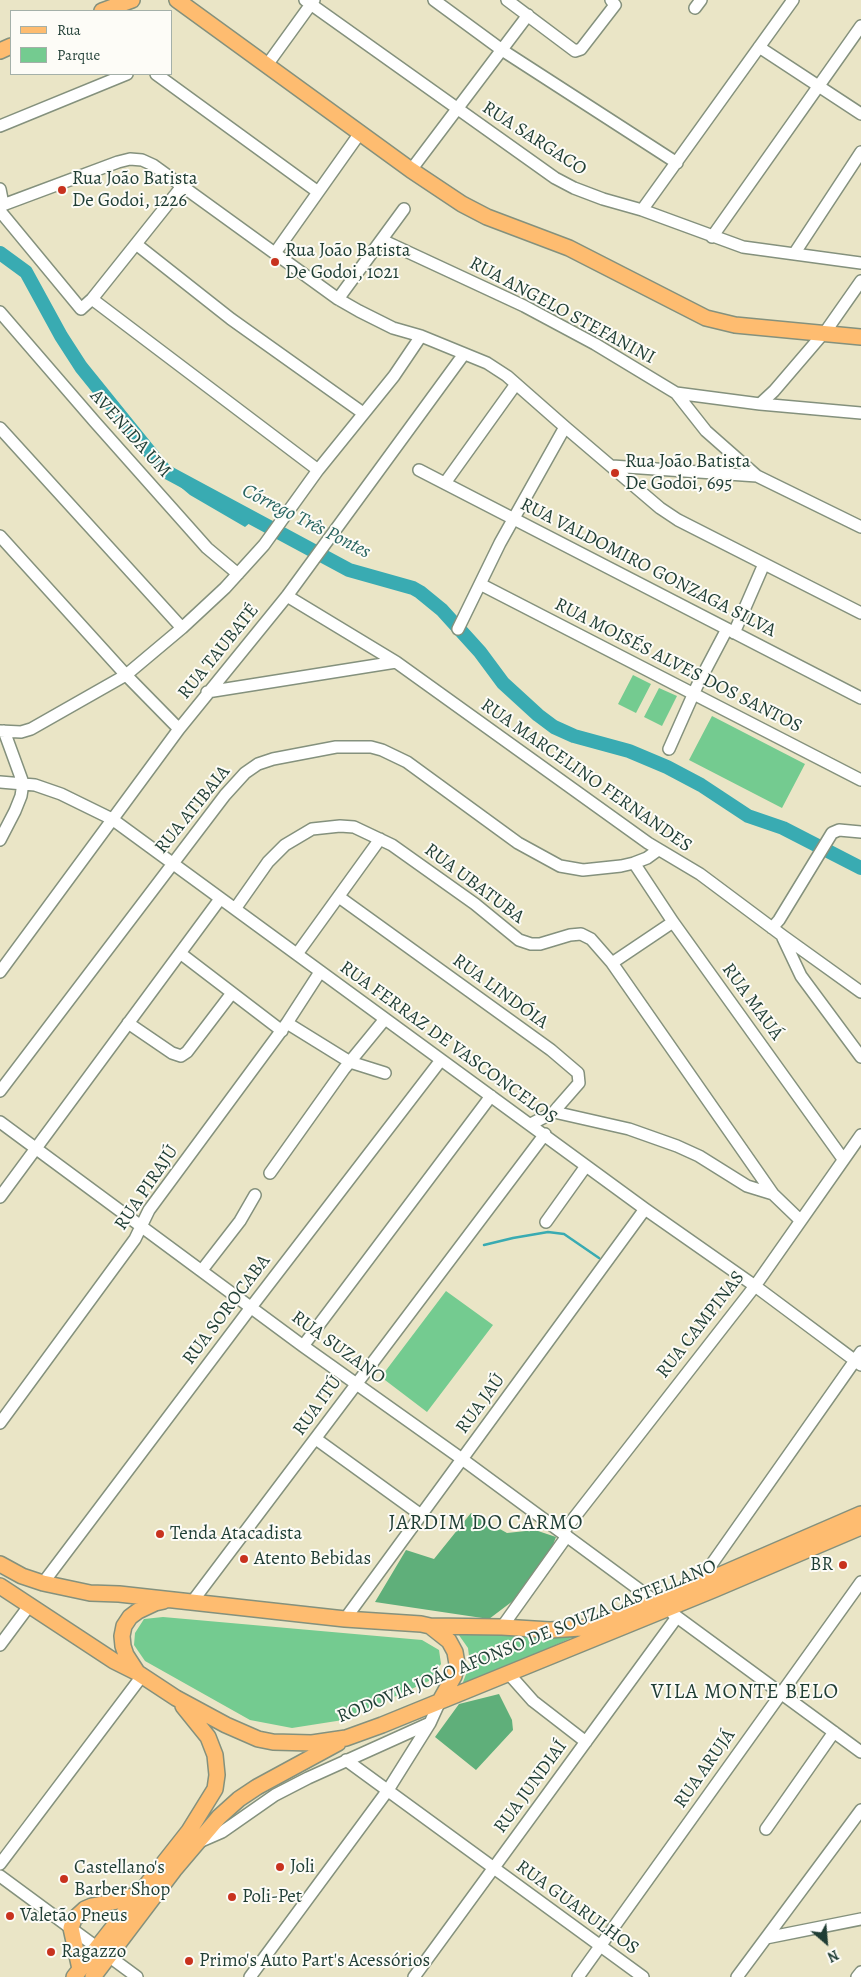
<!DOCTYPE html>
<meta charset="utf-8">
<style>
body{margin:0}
#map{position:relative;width:861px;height:1977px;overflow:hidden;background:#eae5c6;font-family:Alegreya,serif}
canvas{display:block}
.legend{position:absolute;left:10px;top:10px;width:162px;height:65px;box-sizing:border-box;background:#fdfcf7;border:1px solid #a4b0a9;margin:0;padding:6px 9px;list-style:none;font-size:15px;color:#1f3d34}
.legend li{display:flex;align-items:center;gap:10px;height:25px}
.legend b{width:25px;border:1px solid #a4b0a9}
.north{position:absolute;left:801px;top:1917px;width:50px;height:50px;-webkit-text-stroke:4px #fdfcf7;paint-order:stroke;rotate:153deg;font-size:14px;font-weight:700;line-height:20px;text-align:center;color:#1f3d34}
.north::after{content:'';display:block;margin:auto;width:18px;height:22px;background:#1f3d34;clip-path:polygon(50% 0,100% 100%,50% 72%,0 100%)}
</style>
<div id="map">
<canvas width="861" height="1977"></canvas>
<ul class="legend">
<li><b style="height:6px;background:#febc70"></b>Rua</li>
<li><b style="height:14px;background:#74cb90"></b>Parque</li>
</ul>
<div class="north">N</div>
</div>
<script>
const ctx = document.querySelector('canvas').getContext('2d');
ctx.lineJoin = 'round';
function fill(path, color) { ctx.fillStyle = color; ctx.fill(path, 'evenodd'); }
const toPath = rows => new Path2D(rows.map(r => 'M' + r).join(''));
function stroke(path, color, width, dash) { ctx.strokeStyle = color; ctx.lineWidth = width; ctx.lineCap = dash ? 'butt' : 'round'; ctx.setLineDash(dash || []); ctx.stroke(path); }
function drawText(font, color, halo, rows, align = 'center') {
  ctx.font = font + ' Alegreya,serif'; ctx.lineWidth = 4; ctx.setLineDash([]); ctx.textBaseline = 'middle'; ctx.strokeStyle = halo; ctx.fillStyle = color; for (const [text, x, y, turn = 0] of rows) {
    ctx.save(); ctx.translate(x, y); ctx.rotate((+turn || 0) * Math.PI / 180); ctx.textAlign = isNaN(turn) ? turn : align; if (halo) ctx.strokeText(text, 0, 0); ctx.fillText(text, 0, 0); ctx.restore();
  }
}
fill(toPath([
 [633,675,651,684,636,713,618,704],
 [659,688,677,696,662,726,644,717],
 [712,716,805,764,782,808,689,760],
 [446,1291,493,1325,427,1412,381,1377],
 [163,1617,422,1640,439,1650,441,1664,429,1681,343,1720,292,1728,250,1720,145,1661,134,1645,135,1633,144,1619],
 [456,1631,489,1633,535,1638,576,1636,466,1685,463,1682,470,1664,468,1648]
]), '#74cb90');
fill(toPath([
 [471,1513,507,1533,535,1530,556,1537,546,1563,526,1591,489,1619,375,1602,406,1550,434,1559],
 [499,1694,512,1720,513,1730,476,1770,435,1737,459,1704]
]), '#5faf7a');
fill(toPath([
 [131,431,156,465,193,492,252,521,245,527,190,495,152,463,128,433]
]), '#39abb2');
stroke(toPath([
 [484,1245,513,1238,548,1232,564,1234,599,1258]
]), '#39abb2', 2.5);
stroke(toPath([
 [0,253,26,272,61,336,81,367,165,471,349,570,413,588,420,592,442,610,480,652,503,683,538,715,554,727,574,736,629,751,667,767,701,785,748,816,783,828,861,868]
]), '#39abb2', 14);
const minor = toPath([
 [305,0,555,178,574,188,603,199,642,210,743,247,861,263],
 [434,0,502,50,677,163],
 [507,0,575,51,581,49,615,5,611,0],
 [695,8,701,0],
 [759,47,861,114],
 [267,65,314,0],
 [156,74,318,192],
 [0,126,127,74],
 [411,170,528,15],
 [0,189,3,204],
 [0,206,118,162,130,159,142,160,153,165,338,299,359,311,393,328,421,336,487,363,507,376,565,427,660,508,678,520,861,613],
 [642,210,793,0],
 [0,211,81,309,92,299,183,185],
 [712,237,861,26],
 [382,240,524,306,595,344,676,393,706,431,757,476,861,527],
 [136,244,231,319,363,413],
 [275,253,360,133],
 [794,254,861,152],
 [92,299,318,470],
 [338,299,404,209],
 [0,312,95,422,207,548,238,574],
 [676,393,760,404,861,413],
 [760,404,774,391,828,328,861,281],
 [0,428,182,628],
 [612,466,757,476],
 [419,470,861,698],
 [445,483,516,384],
 [0,536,126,675,179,729],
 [480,584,861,780],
 [287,596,396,662,648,843,700,874,783,936,861,992],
 [458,629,500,543,565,427],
 [734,633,764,564],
 [207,692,396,662],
 [0,731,21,732,31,729,126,675,182,628,225,588,264,545,318,470,394,376,421,336],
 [669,749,697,686,727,629],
 [0,782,35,785,61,794,112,819,645,1209,755,1286,861,1365],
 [0,840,15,811,21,796,23,783,4,731],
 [634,863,673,922,843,1159],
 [339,897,551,1050,578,1073,579,1083,558,1107,554,1112,531,1124],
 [235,909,268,862,285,845,312,829,340,826,354,827,392,845,475,904,519,940,531,944,540,944,570,935,581,934,591,939,612,963,773,1194,800,1220],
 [772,928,779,920,832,833,839,830,861,832],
 [783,938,801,976,861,1057],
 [180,953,282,1031],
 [297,954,380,839],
 [612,963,673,922],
 [0,972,179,729,287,596,464,354],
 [128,1023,172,1053,181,1056,187,1052,232,993],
 [287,1023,350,1062,385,1073],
 [0,1091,225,795,245,773,258,764,273,759,336,747,371,747,382,750,407,762,518,843,560,866,583,870,621,866,634,863,647,858,658,850],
 [554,1112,629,1129,677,1146,699,1156,747,1186,773,1194],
 [0,1122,303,1346,462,1459,656,1602],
 [270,1173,344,1069,385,1019],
 [0,1197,220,899],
 [546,1222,586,1166],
 [202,1270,240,1221,255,1195],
 [303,1346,491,1096],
 [0,1423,135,1239,149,1210,287,1023,320,972],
 [316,1439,421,1515],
 [563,1532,755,1286,861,1135],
 [43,1583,252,1306,441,1060],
 [697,1585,861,1352],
 [192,1602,545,1134],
 [673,1614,861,1752],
 [345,1619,645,1209],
 [502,1627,567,1536],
 [0,1645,29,1606],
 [509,1674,533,1701,586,1742],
 [346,1760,643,1977],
 [766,1829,834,1732],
 [199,1842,222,1832,275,1795,308,1778,430,1723],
 [0,1864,142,1676],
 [0,1876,137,1977],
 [766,1938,861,1919],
 [250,1977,388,1790,430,1723,440,1701],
 [414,1977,677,1617],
 [578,1977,861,1582],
 [737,1977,861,1810],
 [857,1977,861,1972]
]);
const major = toPath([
 [177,0,411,170,462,204,487,217,569,248,706,318,735,325,861,337],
 [102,11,132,0],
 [0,51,11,46],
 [0,1564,22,1576,43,1583,90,1593,119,1594,345,1619,421,1624,430,1626,502,1627,550,1630,581,1628,601,1623,697,1585,861,1514],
 [0,1586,114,1661,138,1673,176,1698,226,1725,258,1739,273,1742,312,1743,346,1738,382,1725,713,1590,861,1527],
 [430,1626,449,1641,455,1652,457,1664,454,1676,440,1701],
 [137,1672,126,1655,123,1646,122,1636,124,1626,130,1617,138,1611,155,1603,164,1601],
 [80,1969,71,1928,74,1919,85,1909,92,1906,123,1900,137,1894],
 [74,1977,189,1831,215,1789,217,1775,215,1755,208,1737,183,1706],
 [93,1977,174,1870,219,1817,239,1799,257,1787,338,1743]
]);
stroke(minor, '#84917d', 14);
stroke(major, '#84917d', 18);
stroke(minor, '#fff', 11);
stroke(major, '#febc70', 15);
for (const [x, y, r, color] of [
 [62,190,5,"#c8321e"],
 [275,262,5,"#c8321e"],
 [615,473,5,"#c8321e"],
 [160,1534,5,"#c8321e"],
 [244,1559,5,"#c8321e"],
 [843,1565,5,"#c8321e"],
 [280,1867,5,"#c8321e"],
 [64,1879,5,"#c8321e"],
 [232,1897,5,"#c8321e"],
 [10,1916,5,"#c8321e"],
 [51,1952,5,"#c8321e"],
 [189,1961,5,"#c8321e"]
]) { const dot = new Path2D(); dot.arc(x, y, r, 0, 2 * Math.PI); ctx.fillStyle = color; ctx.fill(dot); stroke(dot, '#fdfcf7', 2); }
drawText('19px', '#1f3d34', '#fdfcf7', [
 ["RUA SARGACO",534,139,33],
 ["RUA ANGELO STEFANINI",562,311,28],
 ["AVENIDA UM",130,434,48],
 ["RUA VALDOMIRO GONZAGA SILVA",648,568,27],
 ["RUA TAUBATÉ",219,652,-51],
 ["RUA MOISÉS ALVES DOS SANTOS",678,666,27],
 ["RUA MARCELINO FERNANDES",586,776,35],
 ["RUA ATIBAIA",193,810,-51],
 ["RUA UBATUBA",474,884,37],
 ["RUA LINDÓIA",500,992,36],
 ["RUA MAUÁ",752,1002,54],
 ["RUA FERRAZ DE VASCONCELOS",448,1043,36],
 ["RUA PIRAJÚ",147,1188,-56],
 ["RUA SOROCABA",227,1310,-53],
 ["RUA CAMPINAS",701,1325,-52],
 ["RUA SUZANO",338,1348,36],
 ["RUA JAÚ",481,1404,-54],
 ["RUA ITÚ",318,1406,-54],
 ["RODOVIA JOÃO AFONSO DE SOUZA CASTELLANO",527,1642,-22],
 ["RUA ARUJÁ",705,1769,-55],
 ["RUA JUNDIAÍ",531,1787,-54],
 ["RUA GUARULHOS",577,1908,36]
]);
drawText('19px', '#1f3d34', '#fdfcf7', [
 ["Rua João Batista",72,179],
 ["De Godoi, 1226",72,201],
 ["Rua João Batista",285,251],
 ["De Godoi, 1021",285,273],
 ["Rua João Batista",625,462],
 ["De Godoi, 695",625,484],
 ["Tenda Atacadista",170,1534],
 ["Atento Bebidas",254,1559],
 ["BR",833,1565,"right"],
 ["Joli",290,1867],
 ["Castellano's",74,1868],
 ["Barber Shop",74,1890],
 ["Poli-Pet",242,1897],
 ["Valetão Pneus",20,1916],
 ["Ragazzo",61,1952],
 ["Primo's Auto Part's Acessórios",199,1961]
], 'left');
drawText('italic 20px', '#286460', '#fdfcf7', [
 ["Córrego Três Pontes",306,522,27]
]);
ctx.letterSpacing = '1px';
drawText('21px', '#1f3d34', '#fdfcf7', [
 ["JARDIM DO CARMO",486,1524],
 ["VILA MONTE BELO",745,1693]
]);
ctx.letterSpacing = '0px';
</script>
